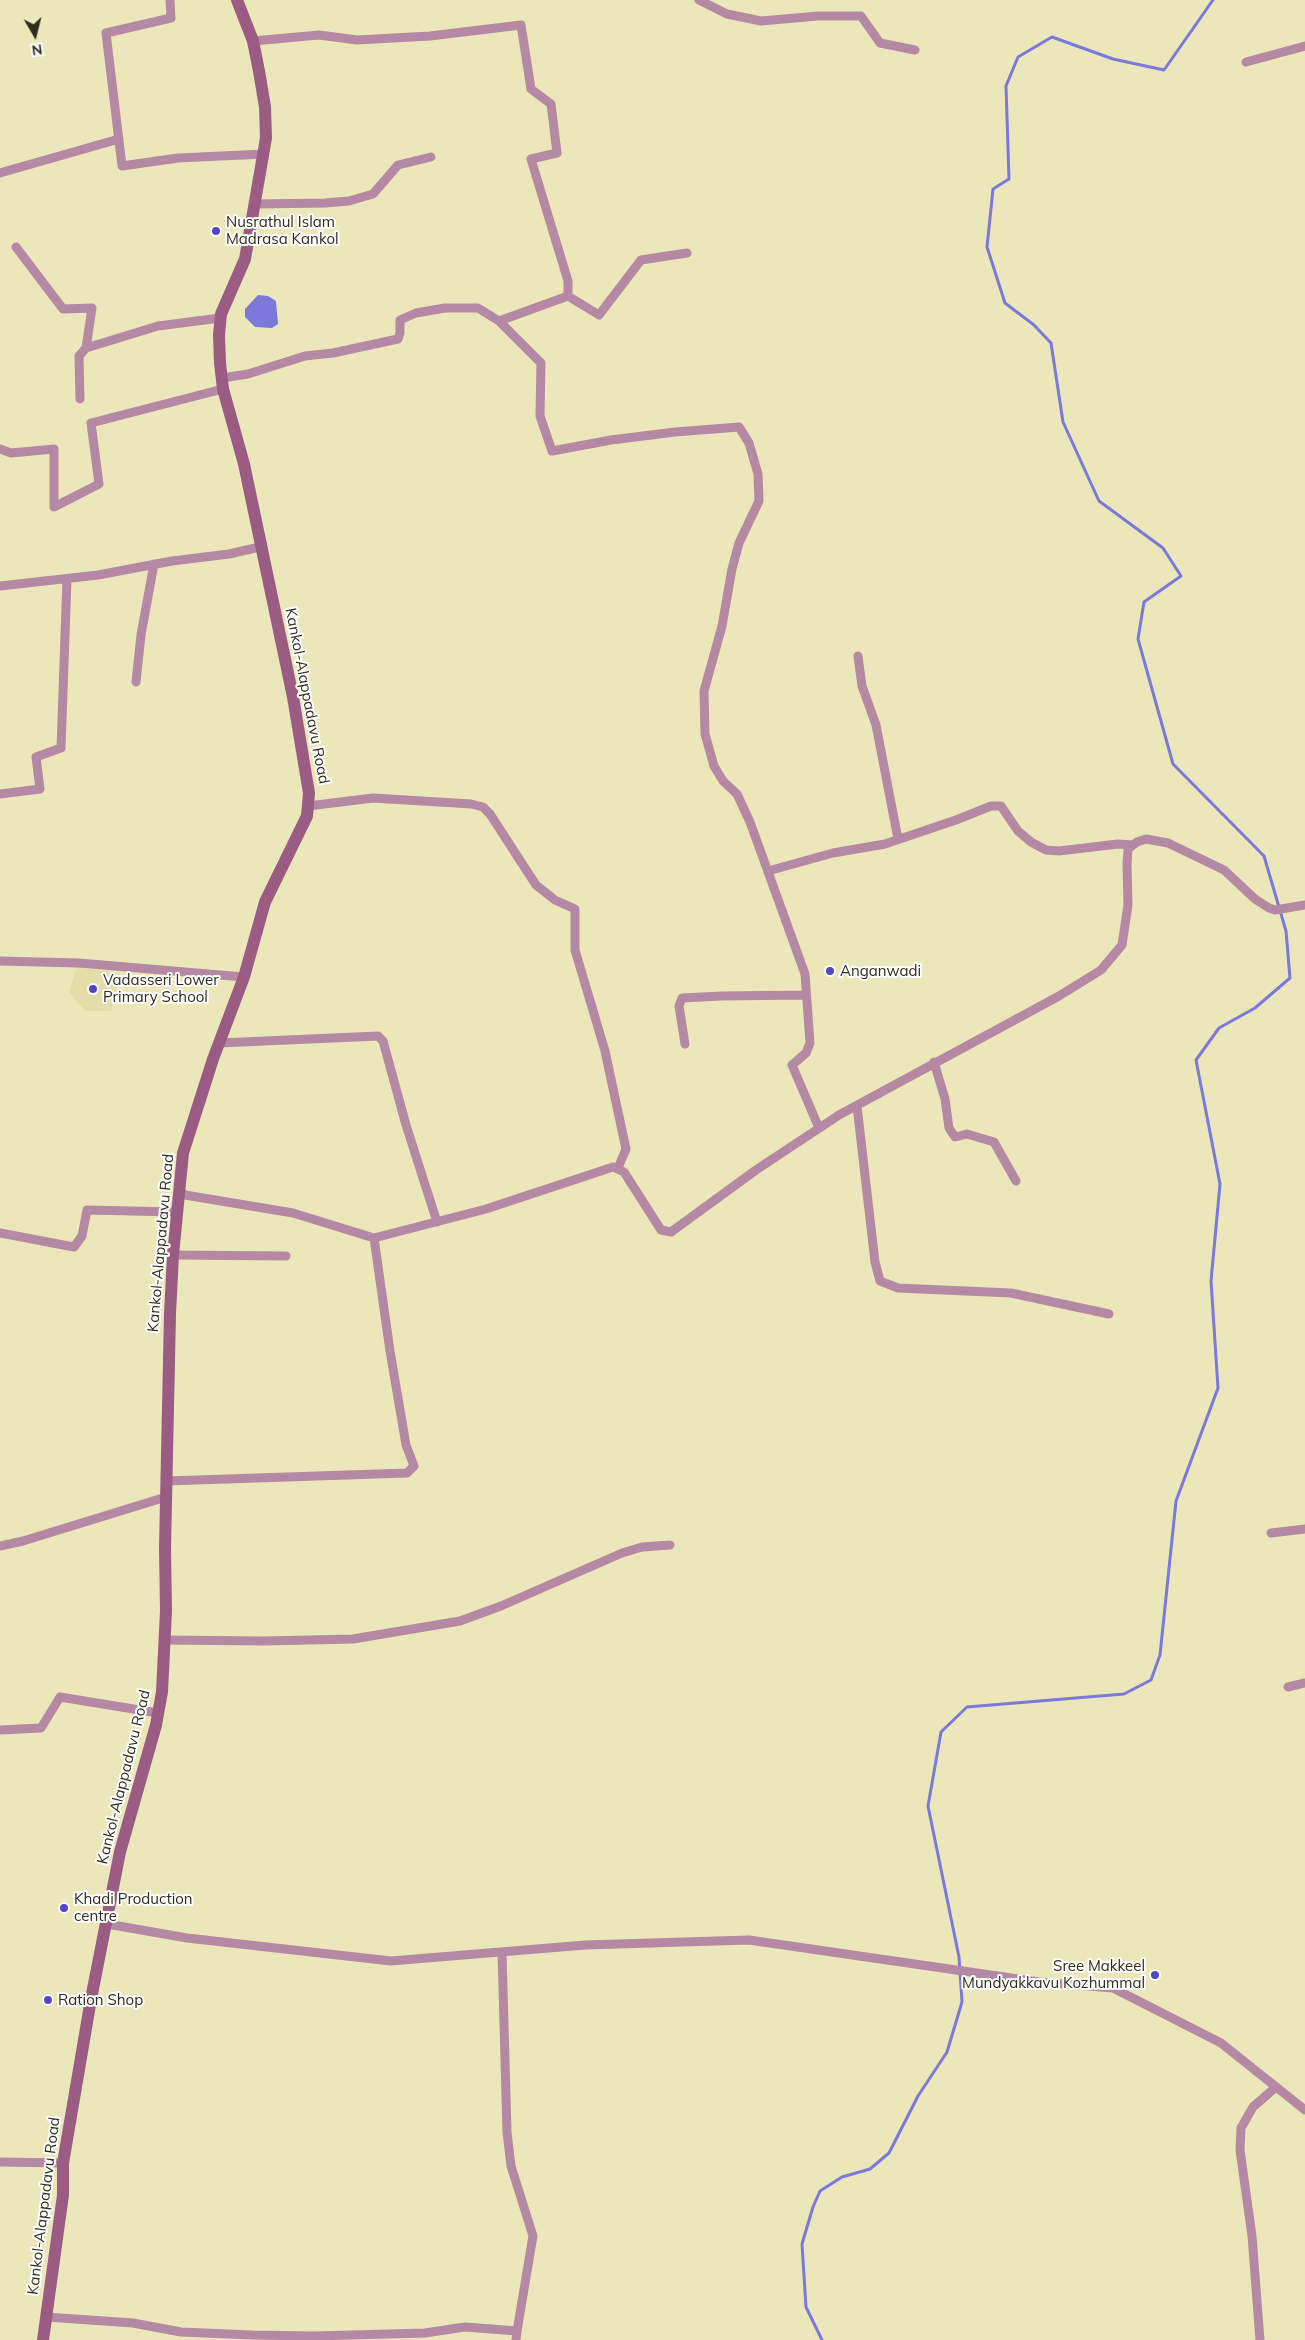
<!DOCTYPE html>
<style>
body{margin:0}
#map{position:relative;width:1305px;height:2340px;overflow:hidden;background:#ece7ba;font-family:Mulish,sans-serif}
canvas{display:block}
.north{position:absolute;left:10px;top:10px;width:50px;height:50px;-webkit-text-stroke:4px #fff;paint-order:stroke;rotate:172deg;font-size:14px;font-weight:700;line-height:20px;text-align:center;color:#2e2c1b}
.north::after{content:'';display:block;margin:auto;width:18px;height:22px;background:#2e2c1b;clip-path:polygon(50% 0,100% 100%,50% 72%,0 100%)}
</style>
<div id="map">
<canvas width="1305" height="2340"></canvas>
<div class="north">N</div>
</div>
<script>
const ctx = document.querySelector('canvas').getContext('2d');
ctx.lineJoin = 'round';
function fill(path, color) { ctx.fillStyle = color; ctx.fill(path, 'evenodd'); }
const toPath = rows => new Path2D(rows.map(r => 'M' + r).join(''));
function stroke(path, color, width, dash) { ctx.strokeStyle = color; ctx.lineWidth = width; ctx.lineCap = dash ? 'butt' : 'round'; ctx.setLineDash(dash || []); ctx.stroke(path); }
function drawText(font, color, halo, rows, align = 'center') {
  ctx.font = font + ' Mulish,sans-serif'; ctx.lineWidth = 4; ctx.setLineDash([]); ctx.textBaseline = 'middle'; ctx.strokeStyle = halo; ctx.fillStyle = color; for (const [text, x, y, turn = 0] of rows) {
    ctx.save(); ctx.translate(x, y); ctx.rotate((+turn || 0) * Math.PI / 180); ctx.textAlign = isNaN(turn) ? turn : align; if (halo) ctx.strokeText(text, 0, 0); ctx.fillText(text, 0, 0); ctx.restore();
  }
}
fill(toPath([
 [77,967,120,973,111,1011,85,1011,69,992]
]), '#e3dda9');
fill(toPath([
 [258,295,268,296,276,301,278,324,272,328,255,327,245,317,245,309]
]), '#7b79d9');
stroke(toPath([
 [822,2340,806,2307,802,2244,813,2207,820,2191,842,2177,870,2169,889,2153,918,2096,947,2052,962,2002,959,1957,928,1806,941,1732,967,1707,1124,1694,1151,1680,1160,1655,1176,1501,1218,1388,1211,1281,1220,1184,1196,1060,1219,1028,1255,1008,1290,978,1286,931,1264,856,1173,764,1138,639,1144,602,1181,576,1163,548,1099,501,1063,422,1051,343,1034,325,1005,303,987,247,993,189,1009,179,1006,86,1018,57,1052,37,1113,59,1164,70,1213,0]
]), '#7b79d9', 3);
stroke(toPath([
 [170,0,171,18,106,33,122,166,178,158,264,154],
 [699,0,727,14,761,21,818,16,861,16,880,43,915,50],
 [253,41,319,35,357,40,430,36,521,25,531,89,551,104,557,153,531,159,568,281,568,296,499,321,541,363,540,416,552,451,611,440,675,432,739,427,749,443,758,474,759,501,739,543,732,569,722,626,704,691,705,734,714,766,723,781,737,794,750,822,805,974,810,1043,806,1053,792,1065,819,1128],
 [1246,62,1305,46],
 [0,173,119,139],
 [256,204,325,203,349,201,373,194,398,165,431,157],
 [16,247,63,309,92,308,86,348],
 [568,296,599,315,641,260,687,253],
 [222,378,248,374,305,356,333,353,398,339,400,333,400,320,416,313,445,308,478,308,499,321],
 [80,399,79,356,86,348,158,326,220,318],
 [0,449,11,453,54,449,54,507,99,484,91,423,223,389],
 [0,586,98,575,172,561,229,554,260,547],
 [858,656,862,686,876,725,898,839],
 [136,682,141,635,154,564],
 [0,794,40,789,36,757,61,748,67,579],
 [308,806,373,798,471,804,483,807,490,814,536,885,555,900,575,909,575,950,605,1051,626,1149,618,1168],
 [768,871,833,853,885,844,956,820,991,806,1001,806,1018,831,1031,842,1046,850,1059,851,1118,844,1133,845],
 [0,961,79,963,244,977],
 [219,1043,378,1036,383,1041,406,1125,437,1222],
 [685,1044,679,1006,682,998,722,996,806,995],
 [934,1062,945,1099,949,1128,955,1137,967,1134,994,1142,1016,1181],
 [857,1106,875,1262,880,1281,898,1288,1011,1293,1109,1314],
 [179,1194,293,1213,374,1238,486,1209,613,1167,624,1172,661,1230,671,1232,756,1170,839,1115,1059,996,1101,970,1122,945,1128,905,1127,864,1128,849,1137,842,1146,839,1168,843,1224,870,1255,899,1269,908,1275,910,1305,905],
 [0,1233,74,1247,82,1236,87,1210,177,1212],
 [173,1255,286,1256],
 [166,1481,407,1473,414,1466,406,1445,390,1351,374,1238],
 [1271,1533,1305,1529],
 [0,1546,23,1541,166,1497],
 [165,1640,264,1641,353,1639,460,1621,501,1606,622,1553,642,1547,670,1545],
 [1288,1687,1305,1683],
 [0,1730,41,1728,60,1697,158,1713],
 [107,1924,187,1938,391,1961,585,1945,749,1940,1039,1982,1113,1988,1221,2043,1305,2110],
 [502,1952,507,2132,511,2166,533,2236,517,2331],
 [0,2162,63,2163],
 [46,2317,133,2323,181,2332,252,2335,314,2336,425,2333,465,2327,517,2331,516,2340],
 [1260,2340,1252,2236,1240,2150,1241,2128,1253,2107,1276,2087]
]), '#b589a3', 9);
stroke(toPath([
 [43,2340,63,2195,63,2163,91,1999,120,1852,156,1725,162,1692,166,1611,165,1548,170,1314,173,1255,183,1153,213,1059,244,977,265,902,307,816,309,793,293,697,244,464,223,389,220,363,219,335,221,314,245,259,266,138,265,107,259,71,253,41,237,0]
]), '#9b5c83', 12);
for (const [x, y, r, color] of [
 [216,231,5,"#5446bd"],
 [830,971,5,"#5446bd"],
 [93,989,5,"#5446bd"],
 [64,1908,5,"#5446bd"],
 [1155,1975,5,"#5446bd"],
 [48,2000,5,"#5446bd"]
]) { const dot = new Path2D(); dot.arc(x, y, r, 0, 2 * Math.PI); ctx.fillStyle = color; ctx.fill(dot); stroke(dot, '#fff', 2); }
drawText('15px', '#2e2c1b', '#fff', [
 ["Nusrathul Islam",226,222],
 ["Madrasa Kankol",226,239],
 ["Anganwadi",840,971],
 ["Vadasseri Lower",103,980],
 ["Primary School",103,997],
 ["Khadi Production",74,1899],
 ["centre",74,1916],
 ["Sree Makkeel",1145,1966,"right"],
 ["Mundyakkavu Kozhummal",1145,1983,"right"],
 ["Ration Shop",58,2000]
], 'left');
drawText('15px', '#2e2c1b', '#fff', [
 ["Kankol-Alappadavu Road",307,696,79],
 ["Kankol-Alappadavu Road",161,1243,-85],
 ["Kankol-Alappadavu Road",124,1777,-76],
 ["Kankol-Alappadavu Road",44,2206,-83]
]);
</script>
